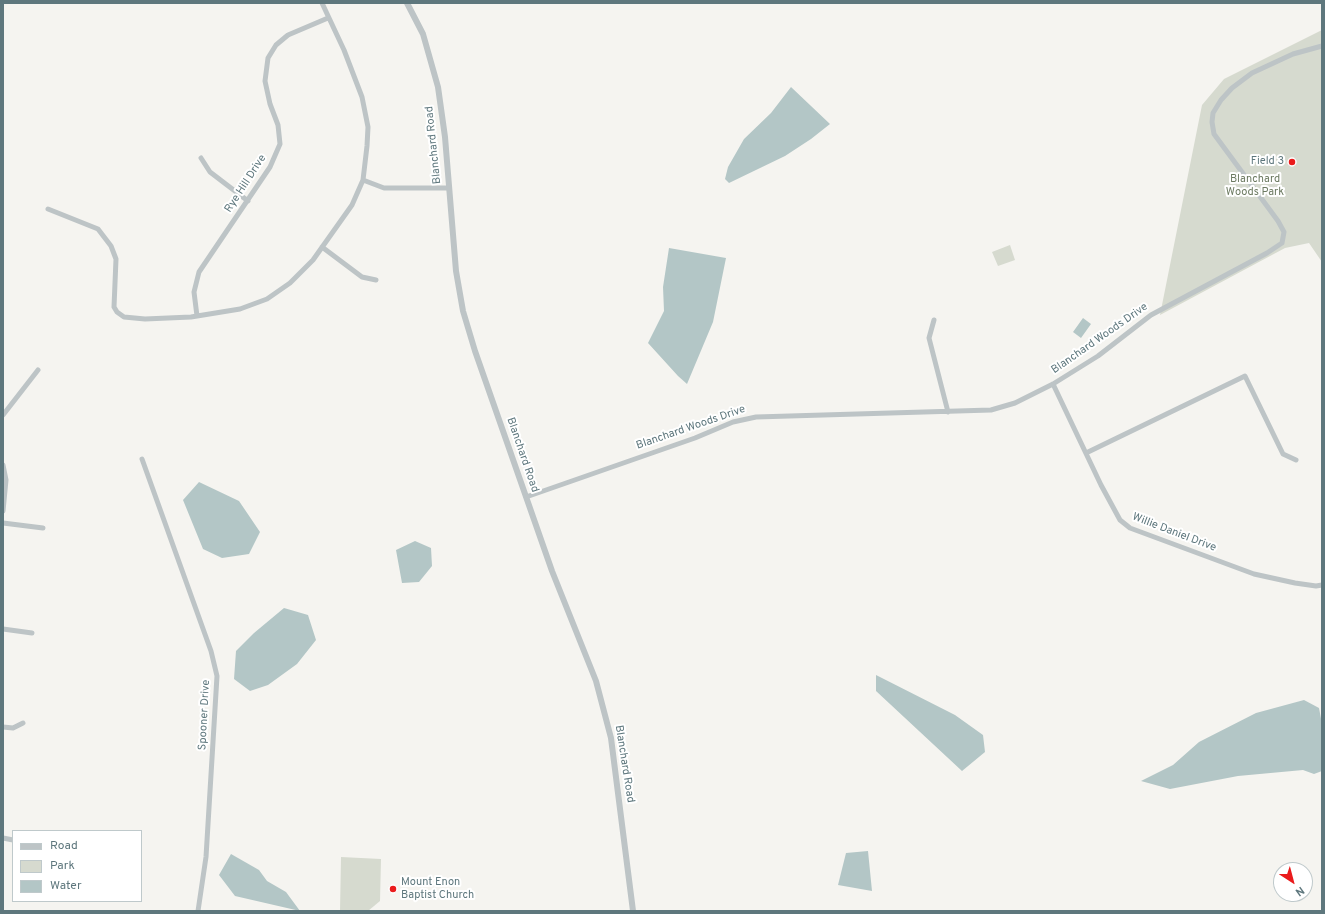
<!DOCTYPE html>
<style>
body{margin:0}
#map{position:relative;width:1325px;height:914px;overflow:hidden;background:#f5f4f0;font-family:Overpass,sans-serif}
canvas{display:block}
.frame{position:absolute;inset:0;border:4px solid #5e777d;pointer-events:none}
.legend{position:absolute;left:12px;top:830px;width:130px;height:72px;box-sizing:border-box;background:#fff;border:1px solid #bfc9cb;margin:0;padding:5px 7px;list-style:none;font-size:12px;color:#5e777d}
.legend li{display:flex;align-items:center;gap:8px;height:20px}
.legend b{width:20px;border:1px solid #bfc9cb}
.north{position:absolute;left:1273px;top:862px;width:40px;height:40px;box-sizing:border-box;background:#fff;border:1px solid #bfc9cb;border-radius:50%;rotate:144deg;font-size:11px;font-weight:700;line-height:16px;text-align:center;color:#5e777d}
.north::after{content:'';display:block;margin:auto;width:14px;height:18px;background:#ea1b1c;clip-path:polygon(50% 0,100% 100%,50% 72%,0 100%)}
</style>
<div id="map">
<canvas width="1325" height="914"></canvas>
<div class="frame"></div>
<ul class="legend">
<li><b style="height:5px;background:#bdc4c6"></b>Road</li>
<li><b style="height:11px;background:#d6dacf"></b>Park</li>
<li><b style="height:11px;background:#b3c6c6"></b>Water</li>
</ul>
<div class="north">N</div>
</div>
<script>
const ctx = document.querySelector('canvas').getContext('2d');
ctx.lineJoin = 'round';
function fill(path, color) { ctx.fillStyle = color; ctx.fill(path, 'evenodd'); }
const toPath = rows => new Path2D(rows.map(r => 'M' + r).join(''));
function stroke(path, color, width, dash) { ctx.strokeStyle = color; ctx.lineWidth = width; ctx.lineCap = dash ? 'butt' : 'round'; ctx.setLineDash(dash || []); ctx.stroke(path); }
function drawText(font, color, halo, rows, align = 'center') {
  ctx.font = font + ' Overpass,sans-serif'; ctx.lineWidth = 4; ctx.setLineDash([]); ctx.textBaseline = 'middle'; ctx.strokeStyle = halo; ctx.fillStyle = color; for (const [text, x, y, turn = 0] of rows) {
    ctx.save(); ctx.translate(x, y); ctx.rotate((+turn || 0) * Math.PI / 180); ctx.textAlign = isNaN(turn) ? turn : align; if (halo) ctx.strokeText(text, 0, 0); ctx.fillText(text, 0, 0); ctx.restore();
  }
}
fill(toPath([
 [1322,30,1322,262,1309,243,1285,248,1160,315,1202,105,1224,79],
 [1010,245,1015,260,998,266,992,252],
 [341,857,381,859,380,901,368,911,340,911]
]), '#d6dacf');
fill(toPath([
 [791,87,830,124,811,139,785,156,729,183,725,179,728,167,744,139,771,113],
 [669,248,726,258,713,322,687,384,678,376,648,343,664,311,663,287],
 [1083,318,1091,324,1081,338,1073,332],
 [199,482,239,501,260,532,249,554,222,558,203,549,183,500],
 [415,541,431,548,432,566,419,582,402,583,396,550],
 [284,608,308,615,316,640,297,664,268,685,250,691,234,679,236,651,254,633],
 [876,675,955,715,983,735,985,752,962,771,876,691],
 [1304,700,1319,708,1322,724,1322,771,1314,774,1303,770,1238,776,1170,789,1141,781,1173,765,1199,742,1256,713],
 [868,851,872,891,838,885,846,853],
 [231,854,259,870,267,881,286,892,300,911,235,896,219,875]
]), '#b3c6c6');
stroke(toPath([
 [201,158,210,172,248,201],
 [363,180,384,188,449,188],
 [48,209,98,229,111,246,116,259,114,307,117,312,124,317,145,319,191,317,240,309,267,299,290,283,313,260,352,205,363,180,367,146,368,127,362,97,344,50,322,3],
 [322,247,362,277,376,280],
 [197,316,194,292,199,272,270,167,280,144,278,125,270,104,265,81,268,58,276,45,288,35,328,18],
 [934,320,929,338,948,412],
 [1053,384,1101,485,1120,520,1130,528,1254,574,1295,583,1316,586,1322,585],
 [3,415,38,370],
 [1086,453,1245,376,1283,454,1296,460],
 [142,459,211,651,217,676,206,857,198,911],
 [3,465,6,480,3,511],
 [526,497,695,438,733,422,756,417,991,410,1015,403,1053,384,1098,356,1151,315,1267,253,1282,243,1284,232,1278,221,1214,134,1212,122,1213,113,1221,100,1232,88,1252,73,1293,54,1322,46],
 [3,523,43,528],
 [3,629,32,633],
 [3,727,13,728,23,723],
 [3,838,13,840]
]), '#bdc4c6', 5);
stroke(toPath([
 [407,3,423,34,438,87,445,137,456,271,463,311,475,351,552,571,596,681,611,738,633,911]
]), '#bdc4c6', 6);
for (const [x, y, r, color] of [
 [1292,162,4,"#ea1b1c"],
 [393,889,4,"#ea1b1c"]
]) { const dot = new Path2D(); dot.arc(x, y, r, 0, 2 * Math.PI); ctx.fillStyle = color; ctx.fill(dot); stroke(dot, '#fff', 1.5); }
drawText('11px', '#5e777d', '#fff', [
 ["Blanchard Road",434,145,-96],
 ["Rye Hill Drive",246,184,-57],
 ["Blanchard Woods Drive",1100,339,-35],
 ["Blanchard Woods Drive",691,428,-19],
 ["Blanchard Road",522,455,71],
 ["Willie Daniel Drive",1174,533,21],
 ["Spooner Drive",205,715,-87],
 ["Blanchard Road",624,764,81]
]);
drawText('11px', '#5e777d', '#fff', [
 ["Field 3",1284,162],
 ["Mount Enon",401,883,"left"],
 ["Baptist Church",401,896,"left"]
], 'right');
drawText('11px', '#6c7a61', '#fff', [
 ["Blanchard",1255,180],
 ["Woods Park",1255,193]
]);
</script>
